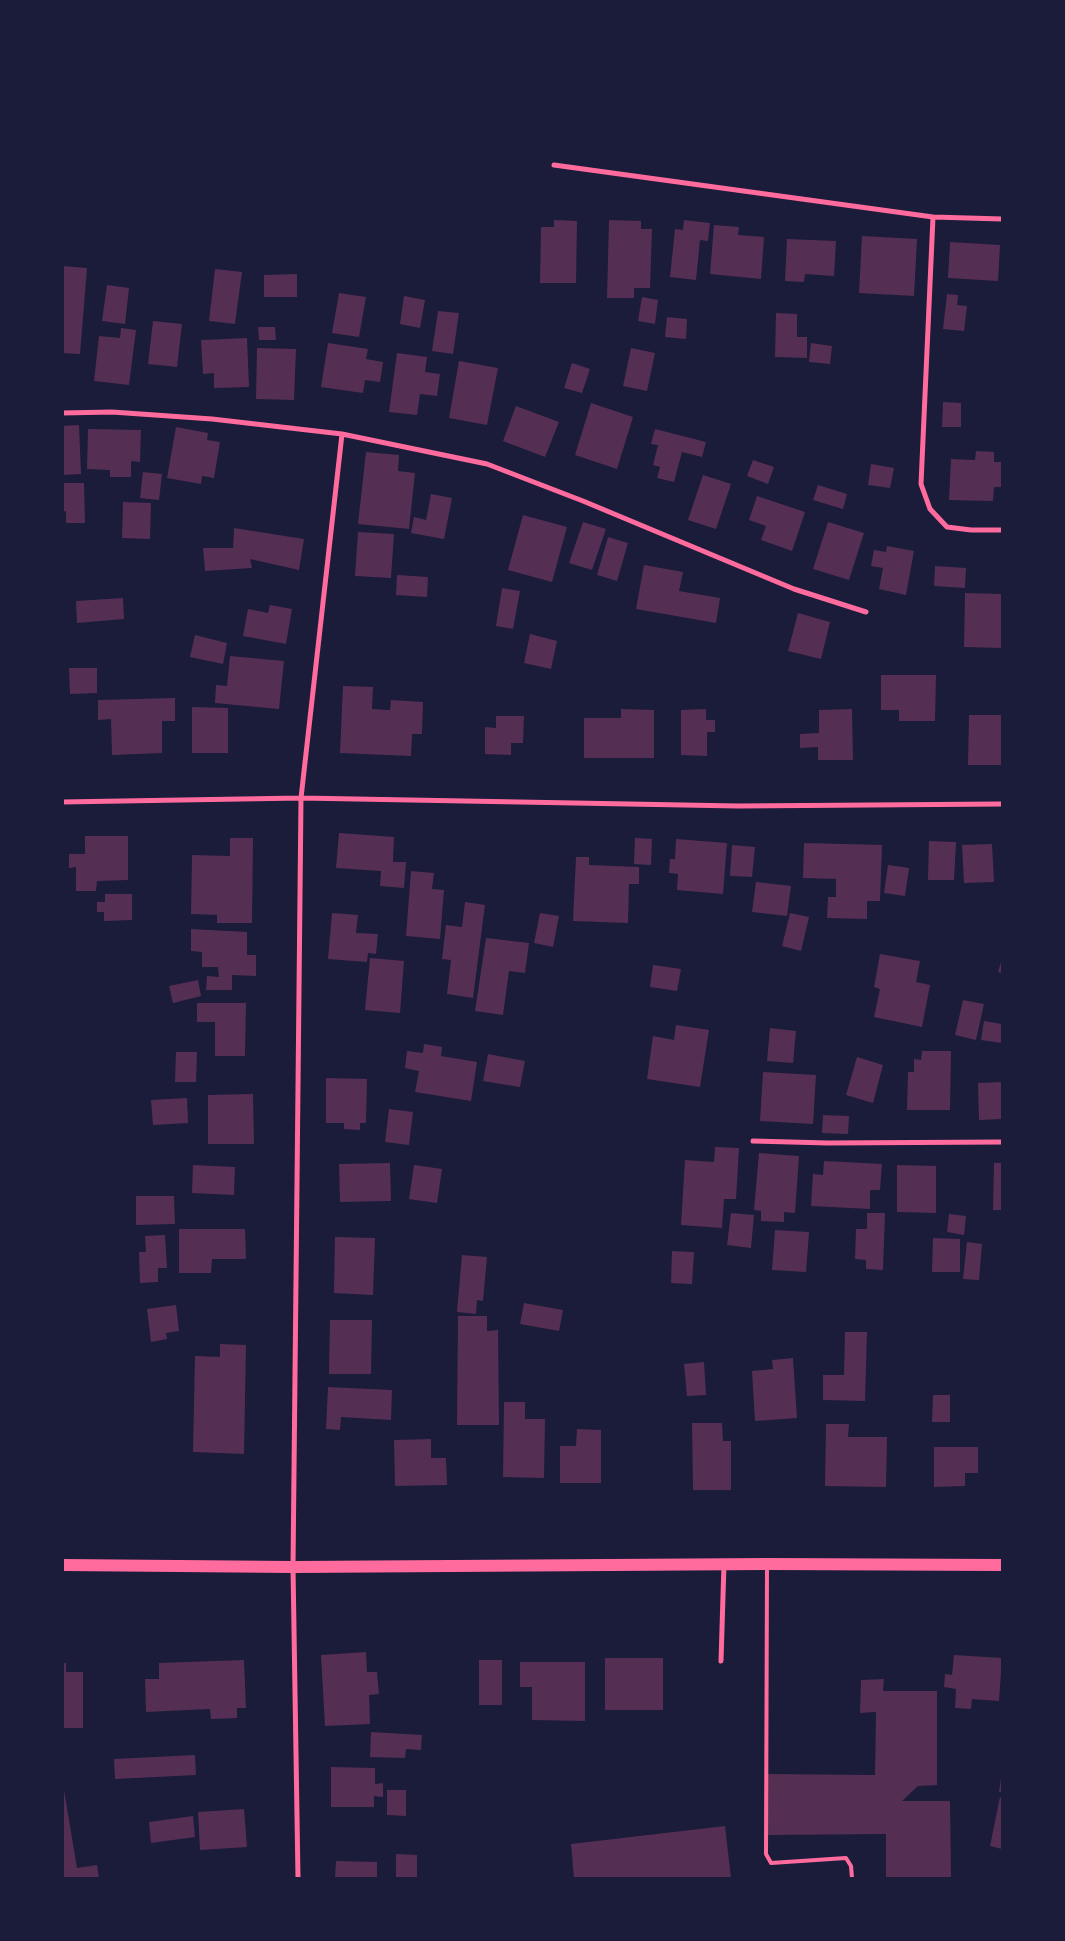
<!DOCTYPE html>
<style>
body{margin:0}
#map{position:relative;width:1065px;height:1941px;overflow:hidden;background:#1b1b3a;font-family:Raleway,sans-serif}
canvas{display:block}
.frame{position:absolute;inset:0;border:64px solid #1b1b3a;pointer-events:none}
</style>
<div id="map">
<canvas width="1065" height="1941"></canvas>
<div class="frame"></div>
</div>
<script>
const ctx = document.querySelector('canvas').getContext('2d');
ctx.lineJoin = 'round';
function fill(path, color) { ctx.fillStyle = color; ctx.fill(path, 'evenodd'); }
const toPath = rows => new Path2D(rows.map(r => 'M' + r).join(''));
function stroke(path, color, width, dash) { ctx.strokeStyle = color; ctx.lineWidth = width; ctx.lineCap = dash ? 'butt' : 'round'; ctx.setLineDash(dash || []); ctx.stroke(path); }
fill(toPath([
 [554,220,577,221,576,283,540,283,541,227,554,227],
 [609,220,641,221,641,229,652,229,650,288,634,288,634,298,607,298],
 [684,220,710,223,708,241,700,240,696,280,670,277,675,229,683,230],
 [714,225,739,227,738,235,764,237,761,279,710,274],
 [862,236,917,239,914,296,859,293],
 [787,239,836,241,834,276,805,274,804,282,785,281],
 [950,242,1000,245,998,281,948,278],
 [62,266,87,268,80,354,62,353],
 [215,269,242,272,235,324,209,321],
 [297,274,297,297,264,297,264,275],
 [107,285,129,288,125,324,102,321],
 [339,293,366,297,359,337,332,333],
 [947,294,958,295,957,305,967,306,964,331,943,329],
 [404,296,425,300,420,328,400,324],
 [642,297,658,300,655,324,638,321],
 [438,311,459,313,453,354,432,351],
 [776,313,797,314,797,337,807,337,807,358,775,357],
 [667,317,687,319,686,339,665,337],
 [153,321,182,324,177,367,148,364],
 [258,327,275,327,276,340,259,340],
 [121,328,136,330,129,385,94,381,99,336,120,338],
 [247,338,249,387,214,388,214,373,203,374,201,340],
 [328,343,368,349,366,359,383,362,380,382,365,380,363,393,321,387],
 [811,343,832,346,830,364,809,362],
 [257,348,296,349,294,400,256,399],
 [631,348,655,353,647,391,623,386],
 [397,353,427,357,425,372,440,374,437,396,420,394,417,415,389,412],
 [459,361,498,368,487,425,449,418],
 [572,363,590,369,582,393,564,388],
 [943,402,961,403,961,427,942,427],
 [591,403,633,417,617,469,575,455],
 [516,406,559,422,545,457,503,441],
 [79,425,81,474,62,475,62,426],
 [176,427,208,433,207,440,220,442,214,478,202,476,201,484,167,478],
 [88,429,141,430,140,462,131,461,131,477,110,477,110,470,87,469],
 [655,429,706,442,702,457,682,452,674,482,657,478,660,467,653,465,658,445,651,444],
 [976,451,994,452,994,462,1002,462,1002,487,994,487,993,501,949,500,951,459,975,460],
 [366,452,399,455,398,471,415,473,409,529,358,524],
 [753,460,774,467,768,484,747,476],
 [871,464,894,468,890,488,868,485],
 [143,472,162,474,159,500,140,498],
 [703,475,731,484,716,529,688,520],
 [62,483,84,483,85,523,66,523,66,511,62,512],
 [818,485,847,494,843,509,813,500],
 [431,494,452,498,444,539,411,533,414,517,426,520],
 [757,496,805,512,792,551,761,540,766,526,749,520],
 [123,502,151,503,150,539,122,538],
 [523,515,567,527,552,582,508,570],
 [583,522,606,529,592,570,569,563],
 [828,522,864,533,849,580,813,569],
 [234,528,304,539,299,570,250,559,252,568,205,571,203,548,233,548],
 [358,532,394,534,391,578,355,576],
 [608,537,628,543,617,581,597,575],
 [887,546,914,551,906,595,879,589,883,568,871,566,874,550,886,552],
 [644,565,683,572,679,591,720,598,716,623,636,609],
 [935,566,966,568,965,588,934,586],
 [397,575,428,577,427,597,396,595],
 [502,588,520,591,513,629,496,626],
 [965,593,1002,594,1002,648,964,647],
 [123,598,124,619,77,623,76,601],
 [270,605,292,609,286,644,243,636,248,609,268,613],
 [798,613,830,622,821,659,788,651],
 [530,634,557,641,551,669,524,663],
 [195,635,227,643,223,664,190,657],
 [230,656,284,661,279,709,215,703,216,685,227,686],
 [69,668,97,668,97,693,70,694],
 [881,675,936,675,935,721,899,721,899,710,881,710],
 [343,686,373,687,372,709,390,710,391,700,423,702,422,734,412,734,411,756,340,753],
 [175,698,175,721,162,721,162,753,112,755,111,719,98,720,98,700],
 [192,707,228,708,228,753,192,753],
 [621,709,654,710,654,758,584,758,584,718,621,718],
 [706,709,706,720,715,720,715,732,707,732,707,756,681,755,681,710],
 [852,709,853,760,818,760,818,747,800,748,800,734,819,733,819,710],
 [969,715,1002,715,1002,765,968,765],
 [496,716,524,716,523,743,511,743,511,755,485,754,485,727,496,728],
 [339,833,394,837,393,862,406,862,404,888,380,886,381,871,336,868],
 [85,836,128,836,128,880,97,881,96,891,76,891,76,867,69,868,69,854,85,854],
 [230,838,253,838,252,923,217,923,217,915,191,914,192,855,230,856],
 [635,838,652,839,651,865,634,864],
 [676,839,727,843,723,894,677,890,678,874,669,873,670,859,675,859],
 [929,841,956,842,954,880,928,880],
 [804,843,882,845,880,901,867,901,867,919,827,918,828,897,836,897,836,879,803,878],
 [992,844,994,882,964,883,962,845],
 [732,845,755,847,752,877,730,876],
 [576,857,589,857,589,865,639,867,639,884,629,884,628,923,573,921],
 [888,865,909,868,905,896,884,893],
 [411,871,434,873,432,889,444,890,440,939,406,936],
 [756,882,791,886,787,916,752,912],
 [105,894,132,894,132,920,104,921,104,912,97,912,97,902,105,902],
 [465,902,485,905,473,998,447,994,451,960,442,959,446,925,462,927],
 [332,913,358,915,356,933,378,934,376,954,368,953,367,962,328,959],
 [540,913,559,916,553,947,534,943],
 [790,913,809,917,801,951,782,946],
 [191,929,247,932,247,955,256,955,256,976,232,975,232,990,206,990,207,976,219,977,218,967,202,967,202,952,191,951],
 [486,938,529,943,525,973,509,971,503,1015,475,1011],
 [880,954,920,961,916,982,930,985,922,1027,874,1017,880,989,874,987],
 [370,958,404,961,400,1013,365,1010],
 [1002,959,1002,973,998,972],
 [653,965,681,969,677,991,650,987],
 [198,980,201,996,173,1003,169,986],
 [963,1000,984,1004,976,1040,955,1035],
 [197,1003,246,1003,245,1056,215,1056,215,1022,197,1022],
 [984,1021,1002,1024,1002,1043,981,1040],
 [676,1025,709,1030,700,1087,647,1079,653,1036,674,1040],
 [770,1028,796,1031,793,1063,767,1061],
 [424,1044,442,1047,441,1056,477,1062,471,1101,415,1092,419,1071,405,1068,407,1051,423,1053],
 [922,1051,951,1051,950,1110,907,1110,908,1072,914,1072,914,1059,921,1060],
 [176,1052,197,1052,196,1082,175,1082],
 [488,1054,525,1061,520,1087,483,1081],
 [857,1057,883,1065,873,1103,846,1095],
 [763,1072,816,1075,813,1124,760,1121],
 [326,1078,367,1079,366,1123,360,1123,360,1130,344,1129,344,1123,326,1123],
 [1002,1082,1002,1119,979,1120,978,1083],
 [253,1094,254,1144,208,1144,208,1095],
 [187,1098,188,1123,153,1125,151,1100],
 [389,1109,413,1112,409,1145,385,1142],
 [823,1115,849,1116,848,1134,822,1133],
 [715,1147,739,1148,736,1199,724,1199,722,1228,681,1225,685,1160,714,1162],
 [759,1153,799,1156,795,1213,784,1212,784,1222,761,1221,761,1211,754,1210],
 [824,1161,882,1164,880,1190,870,1190,870,1209,811,1206,813,1174,823,1175],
 [390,1163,391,1201,340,1202,339,1164],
 [994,1163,1002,1163,1002,1210,993,1210],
 [193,1165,235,1167,234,1195,192,1193],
 [414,1165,442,1169,437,1203,409,1199],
 [897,1165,936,1166,936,1213,897,1212],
 [136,1196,174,1196,175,1224,136,1225],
 [731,1213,754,1215,751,1248,727,1245],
 [867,1213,885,1213,883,1270,866,1269,866,1260,855,1259,856,1229,867,1229],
 [949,1214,966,1216,964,1235,947,1232],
 [179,1229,245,1229,246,1259,212,1259,211,1273,179,1273],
 [775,1230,809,1232,806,1272,772,1270],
 [165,1235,167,1268,158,1268,158,1282,140,1283,139,1252,146,1252,145,1236],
 [335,1237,375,1238,373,1295,334,1293],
 [933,1238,960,1239,960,1272,932,1272],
 [967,1242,982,1244,979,1280,963,1279],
 [672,1251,694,1252,692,1284,671,1283],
 [462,1255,487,1257,483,1301,477,1300,476,1314,457,1312],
 [524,1303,563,1310,559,1331,520,1324],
 [176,1305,179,1331,166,1333,167,1339,151,1342,147,1309],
 [458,1316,487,1316,487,1331,498,1330,499,1425,457,1425],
 [330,1320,372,1320,371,1374,329,1374],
 [845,1332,867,1332,865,1401,823,1400,823,1375,844,1375],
 [220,1344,246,1345,244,1454,193,1452,195,1356,220,1357],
 [793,1358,797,1418,755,1421,752,1371,773,1369,772,1360],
 [704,1362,706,1395,687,1396,684,1364],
 [328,1387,392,1390,391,1420,341,1417,340,1430,326,1429],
 [933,1395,950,1395,950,1422,932,1422],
 [504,1402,525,1402,525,1419,545,1419,544,1478,503,1477],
 [692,1423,722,1423,723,1441,731,1441,731,1490,693,1490],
 [826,1424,849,1424,848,1437,887,1437,886,1487,825,1486],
 [577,1429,601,1430,601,1483,560,1483,560,1446,576,1446],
 [431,1439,431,1458,446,1458,447,1485,395,1486,394,1440],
 [934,1447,978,1447,978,1473,965,1473,965,1486,934,1487],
 [366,1652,367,1672,377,1672,379,1694,369,1695,370,1724,325,1726,321,1655],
 [954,1655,1002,1658,999,1701,972,1699,971,1709,955,1708,956,1689,944,1687,945,1674,952,1675],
 [605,1658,663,1658,663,1710,605,1710],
 [244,1660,246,1708,237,1708,237,1718,211,1719,210,1709,146,1712,145,1679,159,1679,159,1663],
 [479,1660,502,1660,502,1705,479,1705],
 [520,1662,585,1662,585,1721,532,1720,532,1687,520,1687],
 [62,1663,66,1663,66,1672,83,1672,83,1728,62,1728],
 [884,1679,883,1691,937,1691,937,1785,918,1786,902,1801,950,1801,951,1878,886,1878,886,1834,766,1835,765,1774,875,1775,876,1712,860,1713,861,1680],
 [371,1732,422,1735,421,1750,406,1749,405,1758,370,1757],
 [195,1755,196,1775,115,1779,114,1759],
 [331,1767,375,1768,375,1784,383,1783,383,1797,374,1796,374,1807,331,1807],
 [62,1778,77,1868,97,1865,99,1878,62,1878],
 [1001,1778,1002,1778,1002,1792,999,1792],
 [387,1790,406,1790,406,1816,387,1815],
 [1000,1797,1002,1798,1002,1849,990,1846],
 [244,1809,247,1847,200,1850,198,1812],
 [193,1816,195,1837,151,1843,149,1822],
 [725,1826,731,1878,574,1878,571,1844],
 [396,1854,417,1855,417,1878,396,1878],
 [336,1861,377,1862,377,1878,335,1878]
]), '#542f53');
stroke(toPath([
 [767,1565,766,1854,771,1863,846,1858,851,1866,852,1878]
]), '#ff6b9d', 4);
stroke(toPath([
 [554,165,933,217,921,484,930,509,947,527,971,530,1002,530],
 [933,217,1002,219],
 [62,413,112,412,212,419,342,434,487,464,583,501,794,589,866,612],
 [62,802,301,798,738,806,1002,804],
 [753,1141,828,1143,1002,1142],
 [721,1661,724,1564],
 [298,1878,293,1567,301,798,342,434]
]), '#ff6b9d', 5);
stroke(toPath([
 [62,1565,293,1567,767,1564,1002,1565]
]), '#ff6b9d', 12);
</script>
